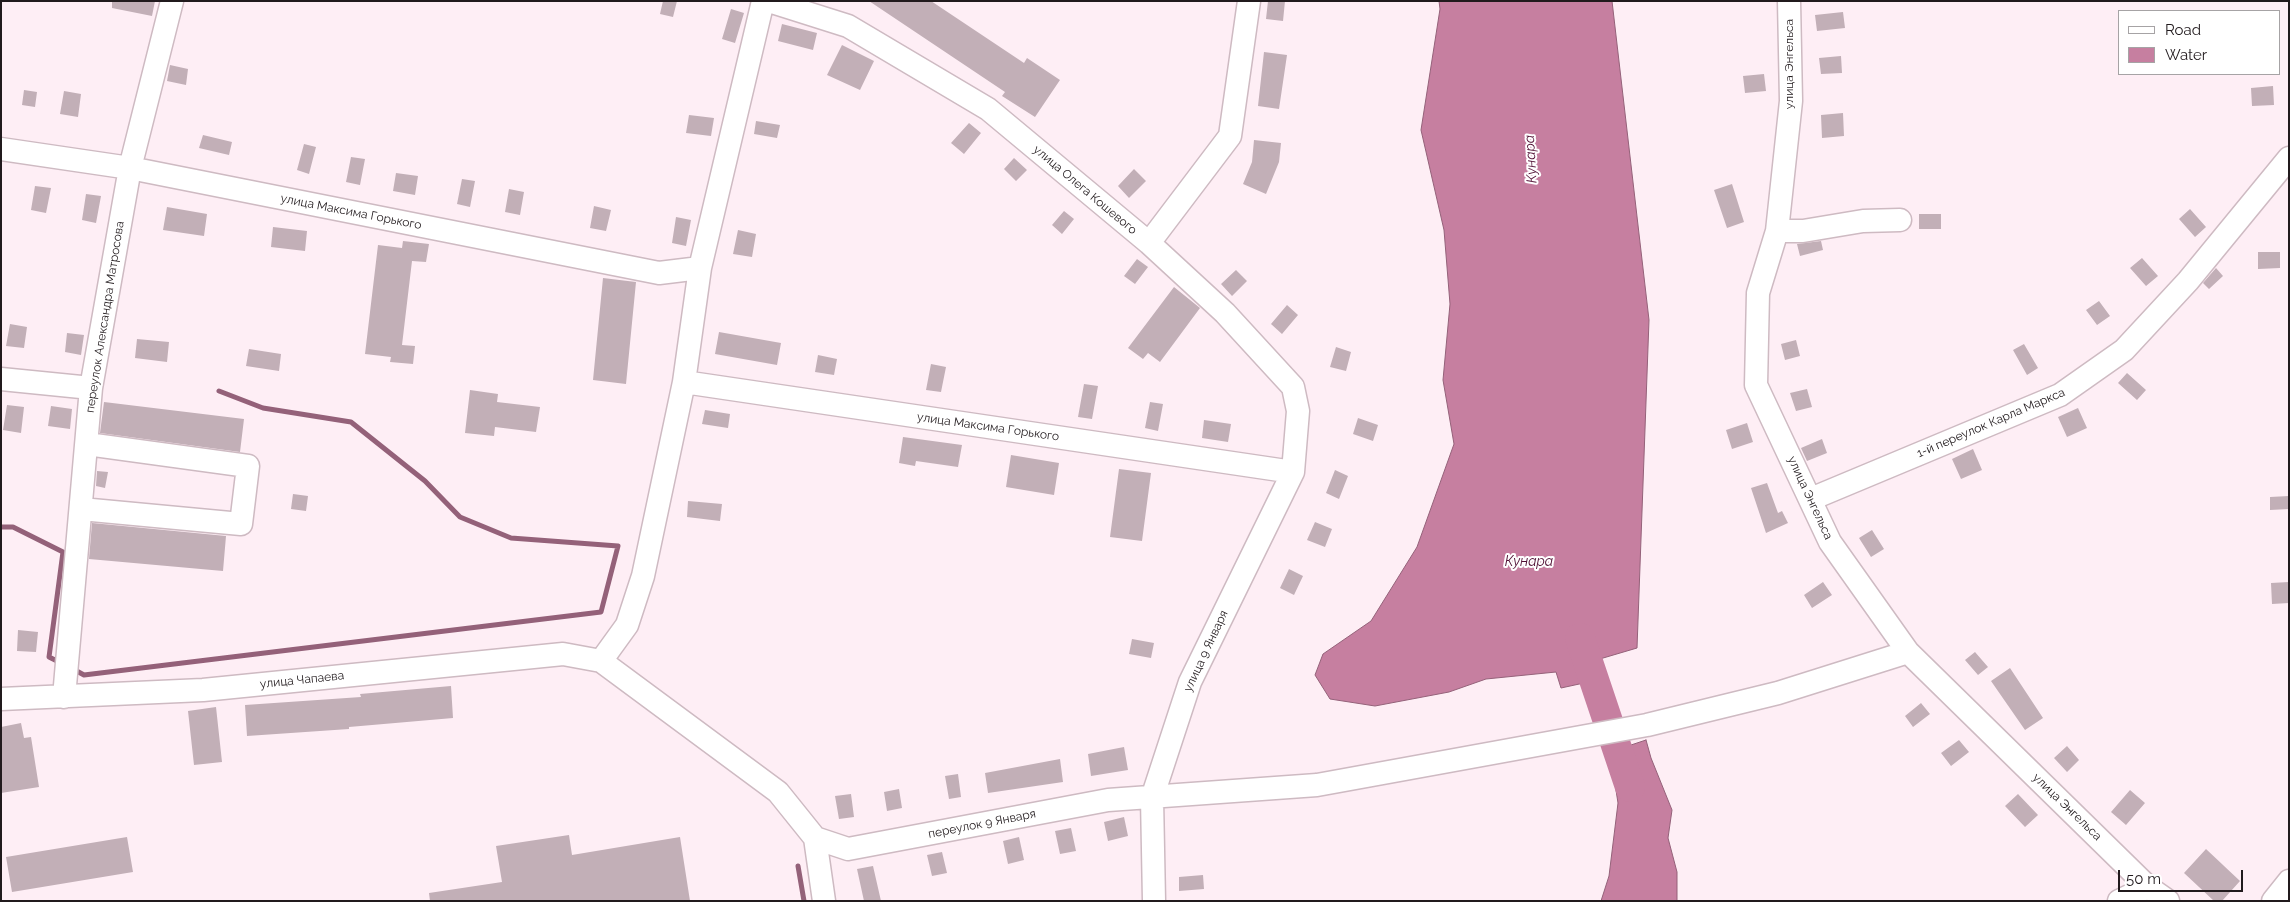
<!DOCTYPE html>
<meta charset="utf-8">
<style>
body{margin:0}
#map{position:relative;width:2290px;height:902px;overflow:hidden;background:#feeef5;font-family:Raleway,sans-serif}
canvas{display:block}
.frame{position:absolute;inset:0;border:2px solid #211a1d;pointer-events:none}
.legend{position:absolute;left:2118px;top:10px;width:162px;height:65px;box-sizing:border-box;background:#fff;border:1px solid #a6a3a5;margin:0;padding:6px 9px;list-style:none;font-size:15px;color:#211a1d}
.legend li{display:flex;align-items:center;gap:10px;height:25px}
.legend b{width:25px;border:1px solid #a6a3a5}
.scale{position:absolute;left:2118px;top:870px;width:125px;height:22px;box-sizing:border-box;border:2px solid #211a1d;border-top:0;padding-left:6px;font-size:15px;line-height:18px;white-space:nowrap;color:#211a1d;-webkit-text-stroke:4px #fff;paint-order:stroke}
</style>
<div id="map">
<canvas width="2290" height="902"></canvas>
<div class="frame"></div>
<ul class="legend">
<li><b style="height:6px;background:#fff"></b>Road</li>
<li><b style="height:14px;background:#c67fa0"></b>Water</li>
</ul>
<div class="scale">50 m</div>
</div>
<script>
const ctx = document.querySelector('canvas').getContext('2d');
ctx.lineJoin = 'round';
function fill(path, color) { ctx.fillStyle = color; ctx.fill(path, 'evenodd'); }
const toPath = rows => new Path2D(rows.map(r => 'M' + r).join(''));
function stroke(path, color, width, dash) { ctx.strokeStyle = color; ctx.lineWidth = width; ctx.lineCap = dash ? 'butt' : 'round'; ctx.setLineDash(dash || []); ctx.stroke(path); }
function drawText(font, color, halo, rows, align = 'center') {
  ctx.font = font + ' Raleway,sans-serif'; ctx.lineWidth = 4; ctx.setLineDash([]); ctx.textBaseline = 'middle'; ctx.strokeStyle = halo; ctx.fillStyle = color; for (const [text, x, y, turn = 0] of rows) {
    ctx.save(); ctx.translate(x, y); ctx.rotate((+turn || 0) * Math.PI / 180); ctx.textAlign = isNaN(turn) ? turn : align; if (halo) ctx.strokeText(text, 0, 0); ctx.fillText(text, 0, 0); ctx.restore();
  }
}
const water = toPath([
 [1439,1,1612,1,1649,320,1637,648,1593,661,1593,681,1561,688,1556,672,1486,679,1449,692,1375,706,1330,699,1315,675,1323,654,1371,621,1417,547,1454,444,1443,380,1450,304,1444,230,1421,130,1440,9,1439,1],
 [1646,740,1651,758,1672,810,1668,838,1677,872,1677,901,1601,901,1609,876,1618,803,1610,752,1646,740]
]);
fill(water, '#c67fa0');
stroke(water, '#946179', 1);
stroke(toPath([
 [1,527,13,527,63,552,49,657,61,663],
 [73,669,84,675,601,612,618,546,511,538,460,517,425,481,351,422,263,408,219,391],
 [798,866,804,901]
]), '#946179', 5);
stroke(toPath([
 [1580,638,1630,787]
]), '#c67fa0', 30);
fill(toPath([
 [112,1,155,1,152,16,112,8],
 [663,1,677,1,673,17,660,14],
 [869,1,931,1,1024,63,1027,58,1060,80,1035,117,1002,96,1005,92],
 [1268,1,1285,1,1283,21,1266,19],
 [731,9,744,13,735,43,722,39],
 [1843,12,1845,28,1817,31,1815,15],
 [782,24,817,33,813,50,778,41],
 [842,45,874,61,860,90,827,75],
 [1264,52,1287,55,1279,109,1258,106],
 [1841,56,1842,73,1821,74,1819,58],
 [170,65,188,69,186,85,167,81],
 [1764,74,1766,91,1745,93,1743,76],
 [2273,86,2274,105,2252,106,2251,88],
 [24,90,37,92,35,107,22,105],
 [64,91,81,94,78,117,60,114],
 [1843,113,1844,136,1822,138,1821,115],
 [689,115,714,118,711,136,686,133],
 [756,121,780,125,777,138,754,134],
 [969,123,981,133,964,154,951,143],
 [203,135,232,142,229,155,199,148],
 [1254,140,1281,143,1279,162,1266,194,1243,184,1252,162],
 [304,144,316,147,309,174,297,170],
 [351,157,365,159,360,185,346,182],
 [1014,158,1027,170,1016,181,1004,169],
 [1134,169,1146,181,1129,198,1118,186],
 [396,173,418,176,415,195,393,191],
 [462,179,475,181,470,207,457,204],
 [1732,184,1744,222,1727,228,1714,190],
 [35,186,51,188,46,213,31,210],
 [509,189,524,192,520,215,505,212],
 [86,194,101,196,96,223,82,220],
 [594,206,611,210,606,231,590,228],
 [167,207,207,214,204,236,163,230],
 [2190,209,2206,227,2195,237,2179,219],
 [1064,211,1074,219,1062,234,1052,225],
 [1919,214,1941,214,1941,229,1919,229],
 [676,217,691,220,686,246,672,243],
 [273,227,307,231,305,251,271,247],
 [738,230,756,234,752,257,733,254],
 [403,241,429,244,426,262,412,261,402,345,415,346,413,364,390,362,391,357,365,354,378,245,402,248],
 [1821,241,1823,250,1800,256,1797,244],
 [2258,252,2280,252,2280,268,2258,269],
 [2142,258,2158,276,2146,286,2130,268],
 [1137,259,1148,267,1135,284,1124,276],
 [2216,268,2223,276,2209,289,2203,283],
 [1236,270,1247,281,1232,296,1221,284],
 [603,278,636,282,626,384,593,380],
 [1174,287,1200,308,1160,362,1148,353,1143,359,1128,348],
 [2099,301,2110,316,2097,325,2086,310],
 [1287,305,1298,315,1282,334,1271,324],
 [10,324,27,327,24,348,6,346],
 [719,332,781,343,777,365,715,354],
 [67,333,84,335,81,355,65,352],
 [137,339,169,342,167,362,135,358],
 [1796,340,1800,356,1785,360,1781,344],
 [2024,344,2038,368,2027,375,2013,350],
 [1336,347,1351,352,1346,371,1330,367],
 [249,349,281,354,279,371,246,366],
 [818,355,837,359,834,375,815,372],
 [931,364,946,367,941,392,926,390],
 [2127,373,2146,390,2137,400,2118,383],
 [1084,384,1098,386,1092,419,1078,417],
 [1807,389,1812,407,1796,411,1790,393],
 [470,390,498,394,497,402,540,407,536,432,495,427,494,436,465,433],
 [104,402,244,419,240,452,100,433],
 [1150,402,1163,404,1158,431,1145,428],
 [7,405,24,407,21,433,3,430],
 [51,406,72,409,70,429,48,426],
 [2078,408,2087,428,2067,437,2058,417],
 [705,410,730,414,728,428,702,424],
 [1358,418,1378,425,1373,441,1353,434],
 [1204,420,1231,424,1228,442,1202,438],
 [1747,423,1753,442,1732,449,1726,430],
 [903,437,962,445,958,467,916,461,915,466,899,463],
 [1822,439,1827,453,1807,461,1801,448],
 [1973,449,1982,470,1961,479,1952,459],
 [1011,455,1059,463,1054,495,1006,487],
 [1119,469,1151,473,1142,541,1110,537],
 [1335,470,1348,476,1339,499,1326,493],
 [97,471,108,472,105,488,96,486],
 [1767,483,1778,513,1782,511,1788,523,1766,533,1751,488],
 [293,494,308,496,306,511,291,509],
 [2289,496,2289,509,2270,510,2270,497],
 [688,501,722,504,720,521,687,517],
 [1315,522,1332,529,1325,547,1307,540],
 [92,523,226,536,223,571,89,559],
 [1872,530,1884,549,1871,557,1859,538],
 [1289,569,1303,576,1294,595,1280,588],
 [1823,582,1832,595,1812,608,1804,595],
 [2289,582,2289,603,2272,604,2271,583],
 [18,630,38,632,36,652,17,651],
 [1132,639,1154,643,1151,658,1129,654],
 [1975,652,1988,667,1978,675,1965,660],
 [2010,668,2043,718,2025,730,1991,681],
 [451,686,453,718,349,727,349,729,247,736,245,705,361,697,360,694],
 [1921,703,1930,714,1913,727,1905,716],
 [216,707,222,762,194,765,188,711],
 [21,723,24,738,31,737,39,787,1,793,1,727],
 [1959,740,1969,752,1951,766,1941,753],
 [2067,746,2079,760,2067,772,2054,758],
 [1124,747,1128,770,1091,776,1088,754],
 [1060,759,1063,782,988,793,985,773],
 [958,774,961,797,949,799,945,776],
 [899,789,902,808,887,811,884,792],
 [2130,790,2145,803,2126,825,2111,812],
 [851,794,854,817,839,819,835,796],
 [2018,794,2038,815,2025,827,2005,806],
 [1124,817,1128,836,1108,841,1104,822],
 [1071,828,1076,851,1060,854,1055,831],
 [569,835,572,855,680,837,690,901,430,901,429,893,502,882,496,846],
 [127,837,133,872,12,892,6,857],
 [1019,837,1024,860,1008,864,1003,841],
 [2206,849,2240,881,2222,901,2214,901,2184,873],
 [942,852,947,873,932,876,927,855],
 [873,866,881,901,864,901,857,869],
 [1203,875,1204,889,1179,891,1179,877]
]), '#c2afb7');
const minor = toPath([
 [769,1,848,26,988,109,1149,243,1225,313,1293,387,1298,411,1293,472,1190,682,1152,798,1154,901],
 [1789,1,1791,101,1777,231,1758,293,1756,385,1830,542,1908,652,2148,887,2168,901],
 [1,149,130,168,659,273,700,268],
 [1777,231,1803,231,1863,221,1900,220],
 [1149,243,1230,136,1249,1],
 [1,379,91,388],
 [684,382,1293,472],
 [1811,499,2060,395,2124,350,2188,281,2289,158],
 [81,509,241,524,248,466,87,444],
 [601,661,627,625,643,576,684,382,700,268,763,1],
 [64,697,91,388,130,168,172,1],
 [1,699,203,690,563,654,601,661,778,792,815,838],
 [815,838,848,849,1108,800,1317,785,1647,725,1778,693,1908,652],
 [815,838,824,901],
 [2119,901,2148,887],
 [2273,901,2289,881]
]);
stroke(minor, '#cebac2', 25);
stroke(minor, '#fff', 22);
drawText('12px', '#211a1d', '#fff', [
 ["улица Энгельса",1789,64,-90],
 ["улица Олега Кошевого",1085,190,40],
 ["улица Максима Горького",351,212,11],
 ["переулок Александра Матросова",105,317,-81],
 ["1-й переулок Карла Маркса",1991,423,-23],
 ["улица Максима Горького",988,427,8],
 ["улица Энгельса",1810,498,65],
 ["улица 9 Января",1206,651,-65],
 ["улица Чапаева",302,680,-6],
 ["улица Энгельса",2067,807,44],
 ["переулок 9 Января",982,824,-11]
]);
drawText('italic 14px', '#4f0e33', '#fff', [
 ["Кунара",1531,159,-93],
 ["Кунара",1529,562]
]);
</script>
